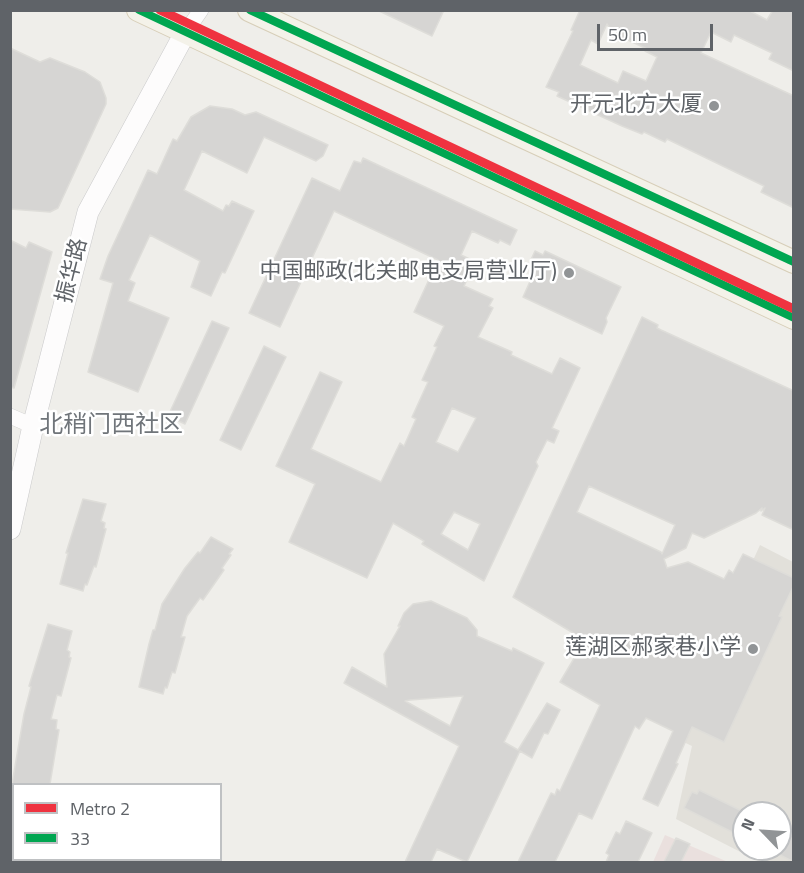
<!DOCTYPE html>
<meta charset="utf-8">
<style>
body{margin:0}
#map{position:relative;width:804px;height:873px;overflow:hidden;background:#efeeea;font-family:"Titillium Web",sans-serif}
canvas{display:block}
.frame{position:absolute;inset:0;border:12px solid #5f6368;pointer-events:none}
.legend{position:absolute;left:12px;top:783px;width:210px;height:78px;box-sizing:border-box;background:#fff;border:2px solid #bfc1c3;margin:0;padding:8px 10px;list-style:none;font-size:18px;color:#5f6368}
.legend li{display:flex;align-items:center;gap:12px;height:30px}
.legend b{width:30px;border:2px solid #bfc1c3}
.north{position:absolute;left:732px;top:801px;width:60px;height:60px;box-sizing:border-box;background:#fff;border:2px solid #bfc1c3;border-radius:50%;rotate:295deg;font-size:16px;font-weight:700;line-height:24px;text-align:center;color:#5f6368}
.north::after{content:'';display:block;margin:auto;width:21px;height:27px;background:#919496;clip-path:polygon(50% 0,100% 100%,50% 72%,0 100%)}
.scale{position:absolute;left:597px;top:24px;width:116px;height:27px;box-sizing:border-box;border:3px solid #5f6368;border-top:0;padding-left:8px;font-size:18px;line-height:21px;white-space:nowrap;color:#5f6368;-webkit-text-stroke:4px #fff;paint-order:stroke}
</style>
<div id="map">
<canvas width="804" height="873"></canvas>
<div class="frame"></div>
<ul class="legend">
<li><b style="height:8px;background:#ef3340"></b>Metro 2</li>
<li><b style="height:8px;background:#00a651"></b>33</li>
</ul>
<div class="north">N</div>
<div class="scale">50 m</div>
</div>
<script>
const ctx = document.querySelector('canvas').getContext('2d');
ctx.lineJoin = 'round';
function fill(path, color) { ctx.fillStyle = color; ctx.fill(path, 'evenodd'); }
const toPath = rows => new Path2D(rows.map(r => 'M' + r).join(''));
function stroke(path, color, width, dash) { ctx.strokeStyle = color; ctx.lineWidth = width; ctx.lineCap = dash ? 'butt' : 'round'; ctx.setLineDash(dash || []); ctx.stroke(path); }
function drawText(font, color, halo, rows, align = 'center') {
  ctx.font = font + ' "Titillium Web","Noto Sans SC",sans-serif'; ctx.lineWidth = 5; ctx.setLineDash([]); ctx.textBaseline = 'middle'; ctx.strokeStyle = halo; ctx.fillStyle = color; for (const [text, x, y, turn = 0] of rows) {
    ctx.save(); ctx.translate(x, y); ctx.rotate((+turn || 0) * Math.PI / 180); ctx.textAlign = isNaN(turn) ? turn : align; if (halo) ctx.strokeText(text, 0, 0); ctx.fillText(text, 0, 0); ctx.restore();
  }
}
fill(toPath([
 [760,545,793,562,793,862,760,862,676,819,692,746,673,737],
 [744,813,780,813,780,849,744,849]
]), '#e2e0da');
fill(toPath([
 [665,835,728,862,653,862]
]), '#eae0de');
const building = toPath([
 [377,10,444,10,432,36,377,10],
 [580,10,748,10,767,20,773,10,794,10,794,71,769,59,772,53,734,35,731,42,711,32,701,53,794,96,794,208,761,192,764,186,667,139,665,142,644,132,642,134,622,126,557,96,559,92,546,87,573,31,571,30,580,10],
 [607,24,617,40,624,42,626,39,647,49,645,51,657,57,646,81,623,71,618,83,580,65,591,40,598,44,607,24],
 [10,48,40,62,50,58,85,72,100,82,106,98,106,104,58,208,50,212,10,209,10,48],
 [210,106,232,109,245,115,256,112,328,145,323,156,316,161,264,137,247,173,202,151,184,190,223,211,226,205,229,206,232,201,254,211,225,273,222,272,211,296,191,287,200,261,150,235,129,280,135,283,128,301,169,318,138,392,88,372,113,283,100,279,108,256,148,170,157,174,173,139,177,141,191,117,210,106],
 [363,158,517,230,510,245,500,240,498,243,472,231,461,255,476,262,464,286,493,299,489,306,493,308,478,337,512,352,511,355,552,374,560,358,580,368,552,428,559,431,554,443,547,440,536,462,538,466,484,581,422,544,424,541,393,523,367,578,289,542,315,484,276,466,320,372,342,382,311,449,381,482,400,443,404,446,416,419,412,417,428,382,422,380,437,347,434,346,444,326,414,312,438,260,334,211,280,327,249,313,312,178,340,191,354,161,361,163,363,158],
 [452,408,476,418,458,452,436,442,452,408],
 [454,512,480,524,468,550,441,534,454,512],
 [10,240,26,248,29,242,52,252,14,388,10,387,10,240],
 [535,251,543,255,545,251,621,287,606,318,607,322,602,334,523,297,536,268,529,264,535,251],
 [642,317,658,325,657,328,661,330,794,391,794,530,762,515,765,508,761,511,762,508,756,513,704,538,692,533,686,548,664,559,667,568,688,562,724,579,729,570,733,573,743,554,794,578,794,585,779,616,782,617,724,742,692,727,676,763,678,764,658,806,643,799,673,731,646,718,639,729,635,726,592,819,579,813,555,862,518,862,551,793,555,795,557,789,560,791,600,705,560,682,579,650,570,644,575,634,513,597,642,317],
 [589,486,675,525,662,554,661,552,577,512,589,486],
 [212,321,229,328,185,424,168,416,212,321],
 [264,346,286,357,241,450,220,440,264,346],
 [83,499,106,504,101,521,105,523,104,528,106,529,96,567,94,566,87,585,85,584,83,591,60,584,68,553,66,553,83,499],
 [211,537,233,549,229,554,231,555,222,568,224,570,203,600,200,598,187,616,181,637,185,637,175,673,172,672,167,688,165,687,163,694,139,687,149,644,153,630,155,630,162,604,185,568,198,552,200,553,211,537],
 [431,601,467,618,477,630,477,636,512,651,513,648,544,663,504,742,518,750,547,703,560,710,548,734,544,733,532,758,520,751,467,862,437,849,431,862,405,862,459,746,344,683,352,667,387,687,384,654,400,626,398,626,404,613,413,604,431,601],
 [463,696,450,726,405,701,410,700,463,696],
 [48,624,72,631,67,650,70,652,69,657,71,658,61,696,57,695,51,719,57,720,56,729,59,730,50,784,12,784,24,714,31,687,29,686,48,624],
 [699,790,744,812,744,838,684,808,692,792,697,794,699,790],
 [626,821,652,833,638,862,606,862,609,855,606,853,616,832,620,834,626,821],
 [780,829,794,836,794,862,780,855,780,829],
 [676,838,690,844,681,862,664,862,676,838]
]);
fill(building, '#d6d5d3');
stroke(building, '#deddd9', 1.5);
const street = toPath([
 [185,33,201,10],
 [10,416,33,426],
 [10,801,14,802],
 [171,860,179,862]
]);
const secondary = toPath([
 [10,529,33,426,88,212,185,33]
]);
const primary = toPath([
 [138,10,794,318],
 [249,10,794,262]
]);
stroke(street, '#cbcccc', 16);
stroke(secondary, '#cacacb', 22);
stroke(primary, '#d7ceb8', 24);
stroke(street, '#fdfcfc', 15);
stroke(secondary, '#fdfcfc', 21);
stroke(primary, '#f4f2e9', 22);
stroke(toPath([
 [139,10,794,318],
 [250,10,794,262]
]), '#00a651', 8);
stroke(toPath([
 [160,10,794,309]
]), '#ef3340', 9);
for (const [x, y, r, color] of [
 [714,106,6,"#919496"],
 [569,273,6,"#919496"],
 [753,649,6,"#919496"]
]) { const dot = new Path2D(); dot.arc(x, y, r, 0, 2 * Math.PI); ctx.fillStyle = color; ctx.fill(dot); stroke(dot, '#fff', 2); }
drawText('22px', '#5f6368', '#fff', [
 ["开元北方大厦",702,106],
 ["中国邮政(北关邮电支局营业厅)",557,273],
 ["莲湖区郝家巷小学",741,649]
], 'right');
drawText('22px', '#5f6368', '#fff', [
 ["振华路",73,271,-76]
]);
drawText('24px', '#70757a', '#fff', [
 ["北稍门西社区",111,426]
]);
</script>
